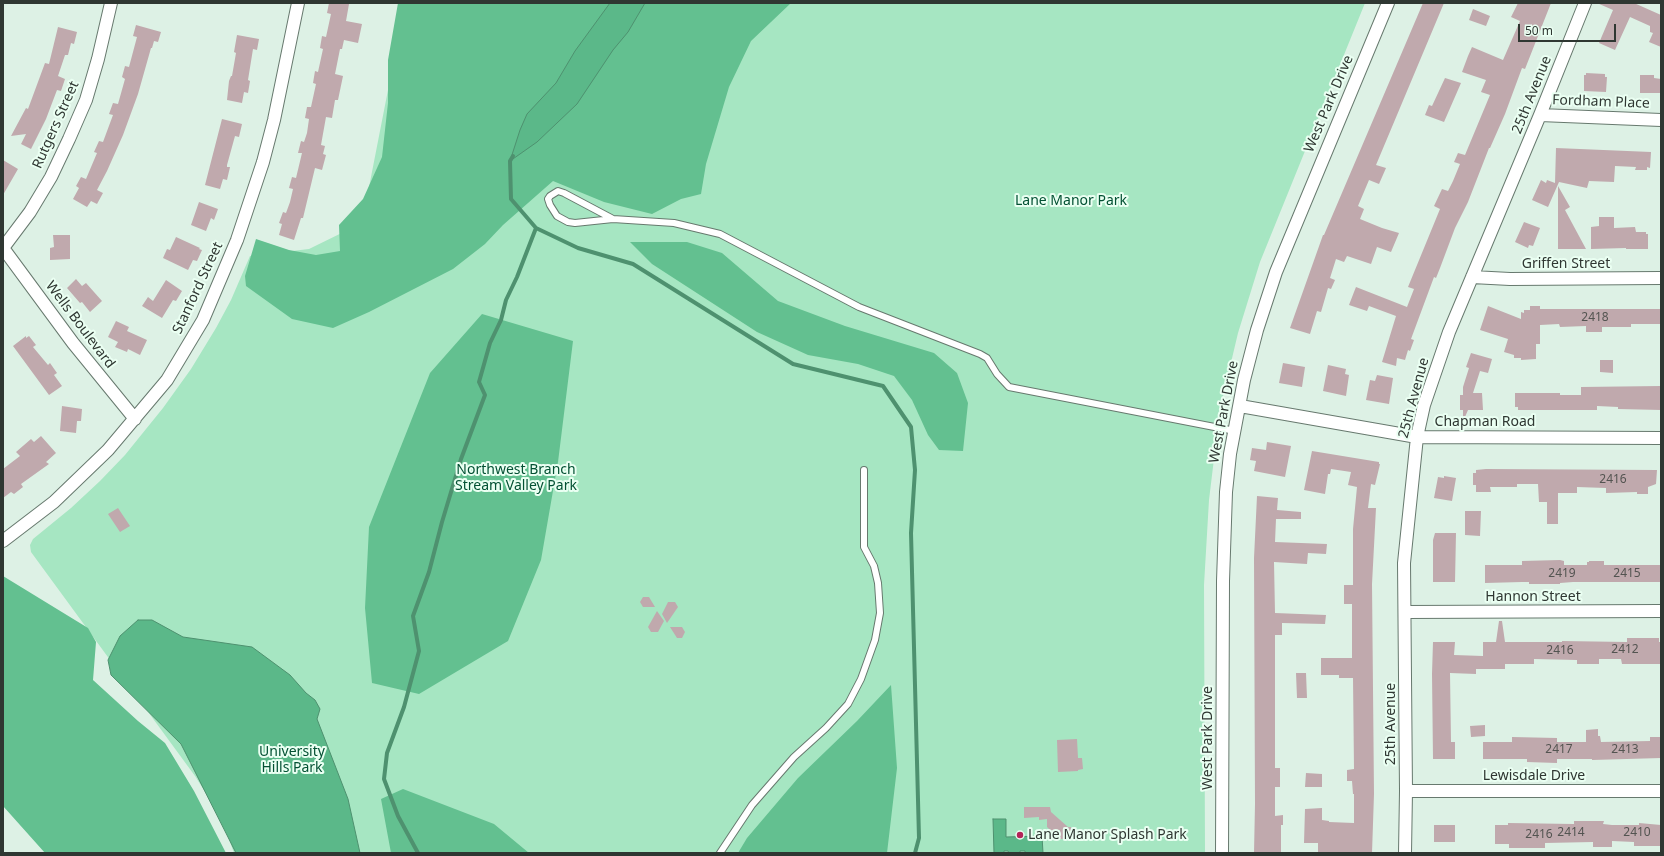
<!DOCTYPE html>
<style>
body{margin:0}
#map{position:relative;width:1664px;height:856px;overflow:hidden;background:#ddf1e5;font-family:"Noto Sans",sans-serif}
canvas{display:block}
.frame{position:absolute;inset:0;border:4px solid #2f3732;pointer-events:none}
.scale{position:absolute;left:1518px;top:24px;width:98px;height:18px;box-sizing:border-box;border:2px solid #2f3732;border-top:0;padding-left:5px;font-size:12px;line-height:14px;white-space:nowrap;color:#2f3732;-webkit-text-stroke:3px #eafff2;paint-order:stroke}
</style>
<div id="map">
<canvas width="1664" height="856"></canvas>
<div class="frame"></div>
<div class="scale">50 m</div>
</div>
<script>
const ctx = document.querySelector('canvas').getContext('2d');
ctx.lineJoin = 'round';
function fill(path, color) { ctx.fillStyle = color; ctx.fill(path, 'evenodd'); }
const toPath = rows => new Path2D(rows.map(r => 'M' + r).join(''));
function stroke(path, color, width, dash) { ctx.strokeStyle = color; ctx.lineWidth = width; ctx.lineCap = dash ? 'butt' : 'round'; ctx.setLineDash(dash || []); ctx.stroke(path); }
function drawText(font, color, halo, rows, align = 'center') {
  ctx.font = font + ' "Noto Sans",sans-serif'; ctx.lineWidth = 4; ctx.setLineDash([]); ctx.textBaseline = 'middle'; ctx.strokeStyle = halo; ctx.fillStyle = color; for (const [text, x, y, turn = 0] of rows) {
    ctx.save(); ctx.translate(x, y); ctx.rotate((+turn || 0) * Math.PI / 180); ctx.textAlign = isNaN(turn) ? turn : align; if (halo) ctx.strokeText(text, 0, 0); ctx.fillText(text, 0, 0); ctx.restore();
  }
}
fill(toPath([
 [405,3,1365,3,1260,262,1238,333,1220,409,1209,500,1204,585,1205,853,234,853,226,831,207,795,195,776,31,552,30,545,33,539,71,508,100,481,125,455,163,408,191,369,216,328,231,300,250,256,309,249,362,223]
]), '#a6e6c2');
fill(toPath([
 [398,3,791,3,751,41,729,87,706,164,701,194,681,199,652,214,604,202,553,181,503,225,485,244,453,269,369,312,333,328,292,319,246,286,245,276,256,239,289,250,316,255,340,251,339,225,363,199,382,157,388,103,388,60],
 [630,242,687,242,722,253,778,301,845,326,934,353,957,373,968,403,963,451,939,450,928,435,912,400,894,376,858,364,808,355,757,332,652,264],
 [482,314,573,341,558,462,541,560,508,641,419,694,372,683,365,608,369,527,430,373],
 [3,576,88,628,96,642,93,680,138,721,165,743,194,791,226,853,45,853,3,806],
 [891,685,897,768,887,853,738,853,747,838,798,778,857,721],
 [403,789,494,824,529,853,391,853,381,799]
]), '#63c090');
const water = toPath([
 [610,3,645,3,628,32,613,50,577,104,537,142,510,161,520,130,527,114,556,83,575,51,610,3],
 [138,620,152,620,183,637,252,647,290,675,306,693,315,700,320,709,317,719,348,799,360,853,236,853,181,744,111,675,108,660,120,636,138,620],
 [993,819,1006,819,1006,837,1042,836,1043,853,1025,853,1025,851,1020,851,1020,853,1009,853,1008,851,1004,851,1004,853,994,853,993,819]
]);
fill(water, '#5bb889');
stroke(water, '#4e916f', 1);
stroke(toPath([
 [513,156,510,161,511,199,536,228,578,248,633,264,793,364,883,386,911,427,915,470,911,533,919,838,915,853],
 [418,853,398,816,384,779,387,753,404,707,419,651,413,616,429,572,442,522,461,459,485,395,479,382,490,343,501,320,506,300,517,277,536,228]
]), '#4e916f', 4);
fill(toPath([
 [329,3,349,4,346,21,362,24,358,43,344,40,342,49,340,49,335,74,343,76,338,100,335,100,332,118,326,117,321,145,325,146,323,154,326,155,322,170,315,168,303,218,301,218,294,240,279,235,282,224,279,223,283,212,286,213,290,202,293,189,289,188,292,177,296,178,302,153,298,153,301,141,304,142,307,133,309,119,305,118,307,107,311,107,316,84,313,83,315,71,318,72,323,49,320,48,322,36,326,37,331,14,327,13],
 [1423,3,1444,3,1376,165,1386,168,1379,184,1369,180,1358,206,1364,209,1360,219,1382,228,1399,233,1391,252,1377,247,1371,264,1347,256,1344,262,1336,259,1330,278,1335,280,1331,289,1328,288,1321,312,1317,311,1310,334,1290,328,1323,235,1324,235],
 [1518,3,1551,3,1525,69,1522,68,1505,114,1490,148,1489,148,1468,202,1455,228,1440,268,1436,278,1434,277,1411,339,1414,340,1410,351,1408,350,1405,360,1397,358,1396,366,1382,362,1396,316,1369,306,1367,311,1349,305,1354,292,1356,287,1407,307,1414,289,1408,287,1440,209,1434,206,1442,189,1448,191,1453,181,1460,164,1454,162,1458,153,1465,155,1490,95,1481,92,1486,80,1462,72,1468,56,1472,47,1503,60,1520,21,1511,17],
 [1597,3,1634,3,1661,15,1661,47,1649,42,1653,33,1650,32,1650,26,1630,17,1615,50,1599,43,1613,10],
 [1473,9,1490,16,1486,26,1469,20],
 [136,25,161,32,158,42,154,41,152,48,151,48,138,94,123,135,107,171,97,190,103,193,97,204,91,201,87,207,73,199,79,188,76,186,81,177,86,179,97,153,94,152,99,141,103,142,113,115,109,114,113,103,118,104,125,79,122,77,125,66,129,67,137,37,133,36],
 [58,27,77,32,74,44,71,43,68,55,65,55,58,76,65,79,61,91,57,90,46,119,31,149,21,144,26,134,11,136,26,108,28,109,45,63,49,64],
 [237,35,259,39,257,50,253,49,248,80,250,81,248,93,244,92,242,103,227,100,229,81,231,76,232,76,236,53,234,52],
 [1586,73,1605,74,1605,77,1607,77,1606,92,1584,91,1584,75,1586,75],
 [1640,75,1654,75,1654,78,1661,79,1661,93,1640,93],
 [1445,78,1461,83,1444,122,1425,115,1429,105,1432,106],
 [222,119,242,124,239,137,235,136,227,165,227,167,230,167,227,180,223,179,220,189,205,185],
 [1556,148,1651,152,1650,168,1647,167,1647,170,1635,170,1636,167,1615,166,1614,182,1589,181,1587,188,1559,182,1548,207,1532,200,1541,180,1546,183,1547,180,1555,183],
 [3,160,18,169,3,195],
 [1558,186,1570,207,1565,210,1586,249,1558,249],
 [199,202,218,209,214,220,211,218,206,231,191,225],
 [1599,217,1614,217,1614,228,1635,227,1636,232,1646,232,1646,234,1648,234,1648,249,1626,249,1626,248,1591,249,1591,227,1599,226],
 [1524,222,1540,228,1533,246,1529,245,1528,248,1515,242],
 [53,235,70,235,70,259,50,260,50,248,54,247],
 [176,237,200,248,199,249,202,250,197,261,193,260,188,270,163,258,167,249,170,250],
 [76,279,82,286,86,283,102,301,90,312,82,302,80,303,67,288],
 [166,280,182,291,176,301,173,300,162,318,142,306,148,297,153,301],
 [1488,306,1521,319,1521,312,1524,313,1524,310,1530,310,1530,306,1540,306,1540,309,1661,309,1661,324,1631,324,1631,327,1602,327,1602,332,1586,332,1586,326,1560,327,1559,324,1540,325,1540,344,1536,344,1536,359,1521,360,1521,358,1514,358,1514,355,1504,352,1508,339,1480,330],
 [116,321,129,327,127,331,147,340,140,355,128,349,127,352,115,347,118,342,108,337],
 [26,336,26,338,29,336,36,345,33,347,48,365,50,363,57,373,54,375,62,386,49,395,13,346],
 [1471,353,1492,359,1488,373,1480,371,1473,393,1482,393,1483,410,1468,410,1465,417,1463,417,1463,410,1460,410,1460,395,1463,395,1463,387,1469,368,1466,367],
 [1600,360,1613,360,1613,373,1600,372],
 [1283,363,1305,367,1302,387,1279,383],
 [1328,365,1346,369,1345,374,1349,375,1346,396,1323,391],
 [1377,375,1393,378,1389,404,1366,400,1370,380,1375,381],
 [1661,386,1661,410,1618,409,1618,407,1597,406,1597,410,1518,410,1518,407,1515,407,1515,393,1560,393,1560,395,1581,395,1581,387],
 [62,406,82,409,81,421,77,421,76,433,60,431],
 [41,436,56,453,46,462,49,464,21,484,23,487,14,494,11,492,3,498,3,469,20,456,16,452,31,439,34,442],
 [1267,442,1291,446,1285,477,1254,471,1256,461,1250,460,1252,448,1266,450],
 [1312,451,1379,462,1379,464,1380,464,1375,485,1371,484,1368,508,1376,508,1372,584,1374,794,1372,853,1318,853,1318,843,1304,843,1305,809,1322,808,1322,820,1329,821,1329,822,1354,823,1354,794,1353,794,1352,781,1347,781,1347,770,1354,769,1353,678,1339,678,1339,675,1321,675,1321,658,1352,658,1352,604,1344,604,1344,585,1353,585,1353,529,1357,487,1348,485,1351,472,1331,469,1330,474,1328,474,1325,494,1304,490],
 [1486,469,1657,470,1656,484,1648,487,1648,494,1637,494,1637,492,1606,493,1606,488,1577,487,1577,493,1558,493,1558,524,1547,524,1547,502,1539,502,1538,484,1517,484,1517,487,1490,487,1491,492,1476,492,1476,485,1473,485,1473,473,1476,473,1476,470],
 [1444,476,1456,478,1452,501,1434,498,1438,477,1444,478],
 [1257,496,1278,498,1277,510,1301,512,1301,519,1276,519,1275,542,1327,544,1326,554,1308,553,1307,564,1274,562,1275,613,1326,615,1325,624,1282,623,1282,635,1275,635,1275,768,1280,768,1280,787,1275,787,1275,816,1283,815,1283,825,1281,825,1281,853,1254,853,1255,804,1254,558],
 [118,508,130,526,120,532,108,514],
 [1465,511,1481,511,1480,536,1465,535],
 [1435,533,1456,533,1455,582,1433,582,1433,540],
 [1560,560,1564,561,1564,565,1587,565,1587,562,1589,562,1589,561,1604,561,1604,565,1661,565,1661,582,1573,582,1560,583,1560,584,1529,584,1529,582,1522,582,1485,583,1485,565,1522,565,1522,561],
 [643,597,649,597,655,607,643,607,640,602],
 [668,602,675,602,678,607,667,623,662,614],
 [657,611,664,621,658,632,651,632,648,627],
 [1499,621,1502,621,1505,642,1562,642,1562,641,1627,642,1627,638,1659,638,1659,642,1661,642,1661,664,1622,664,1621,659,1599,659,1599,664,1577,664,1577,660,1534,659,1534,664,1505,664,1505,669,1476,669,1476,674,1450,673,1451,742,1455,742,1455,759,1433,759,1432,674,1433,642,1455,642,1454,655,1483,656,1483,642,1496,642],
 [670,627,682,627,685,632,682,638,677,638],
 [1296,673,1306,673,1307,698,1297,698],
 [1485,725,1485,736,1471,737,1470,726],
 [1598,729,1598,736,1600,736,1601,742,1650,741,1650,737,1661,737,1661,758,1592,760,1592,759,1557,759,1557,763,1527,762,1527,759,1483,759,1483,742,1512,742,1512,737,1557,738,1557,742,1586,742,1586,730],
 [1077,739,1078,758,1082,758,1083,769,1078,770,1078,771,1058,772,1057,740],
 [1306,773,1322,774,1322,787,1305,787],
 [1024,807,1050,807,1051,812,1068,827,1071,827,1071,839,1060,839,1060,830,1051,831,1047,827,1047,819,1039,820,1039,817,1024,818],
 [1574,821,1604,821,1603,824,1612,825,1639,825,1639,823,1661,825,1661,846,1634,846,1634,842,1612,841,1612,847,1593,847,1593,842,1545,843,1545,848,1509,848,1509,844,1495,844,1495,825,1508,825,1508,823,1574,824],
 [1434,825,1455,825,1455,842,1434,842]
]), '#c0a9ad');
const service = toPath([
 [613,219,575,223,568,222,557,216,550,205,548,199,550,196,558,191,564,193,613,219,674,223,720,234,859,307,980,354,987,358,997,374,1009,387,1235,431],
 [720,853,752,805,794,757,826,728,848,704,861,679,875,640,880,613,878,583,874,566,864,547,864,470]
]);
const minor = toPath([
 [1540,115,1661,120],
 [3,248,30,212,51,177,69,139,86,100,98,59,111,3],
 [3,248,73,343,135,419],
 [1472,277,1510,279,1661,278],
 [1240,406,1417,437,1661,438],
 [3,541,54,502,108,450,167,380,203,320,237,240,263,162,274,120,298,3],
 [1405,612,1661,611],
 [1406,791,1661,791],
 [1222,853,1223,581,1226,492,1230,454,1244,380,1257,330,1276,272,1388,3],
 [1405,853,1406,791,1404,563,1417,437,1424,405,1449,332,1540,115,1585,3]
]);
stroke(service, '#67796e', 8);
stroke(minor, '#67796e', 14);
stroke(service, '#fff', 6);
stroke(minor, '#fff', 12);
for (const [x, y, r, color] of [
 [1020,835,4,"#b32558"]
]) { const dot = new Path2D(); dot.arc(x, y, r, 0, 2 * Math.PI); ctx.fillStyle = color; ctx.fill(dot); stroke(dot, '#eafff2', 1.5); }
drawText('12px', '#535451', null, [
 ["2418",1595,318],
 ["2416",1613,480],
 ["2419",1562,574],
 ["2415",1627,574],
 ["2412",1625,650],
 ["2416",1560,651],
 ["2417",1559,750],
 ["2413",1625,750],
 ["2414",1571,833],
 ["2410",1637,833],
 ["2416",1539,835]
]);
drawText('14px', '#2f3732', '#eafff2', [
 ["25th Avenue",1532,95,-68],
 ["Fordham Place",1601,102,2],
 ["West Park Drive",1329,104,-67],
 ["Rutgers Street",56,125,-66],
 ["Griffen Street",1566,264],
 ["Stanford Street",198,288,-65],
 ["Wells Boulevard",80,325,53],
 ["25th Avenue",1414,398,-75],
 ["West Park Drive",1224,412,-79],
 ["Chapman Road",1485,422],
 ["Hannon Street",1533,597],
 ["25th Avenue",1391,724,-90],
 ["West Park Drive",1208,738,-90],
 ["Lewisdale Drive",1534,776]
]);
drawText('14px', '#035133', '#eafff2', [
 ["Lane Manor Park",1071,201],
 ["Northwest Branch",516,470],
 ["Stream Valley Park",516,486],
 ["University",292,752],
 ["Hills Park",292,768]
]);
drawText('14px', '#2f3732', '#eafff2', [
 ["Lane Manor Splash Park",1028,835]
], 'left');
</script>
